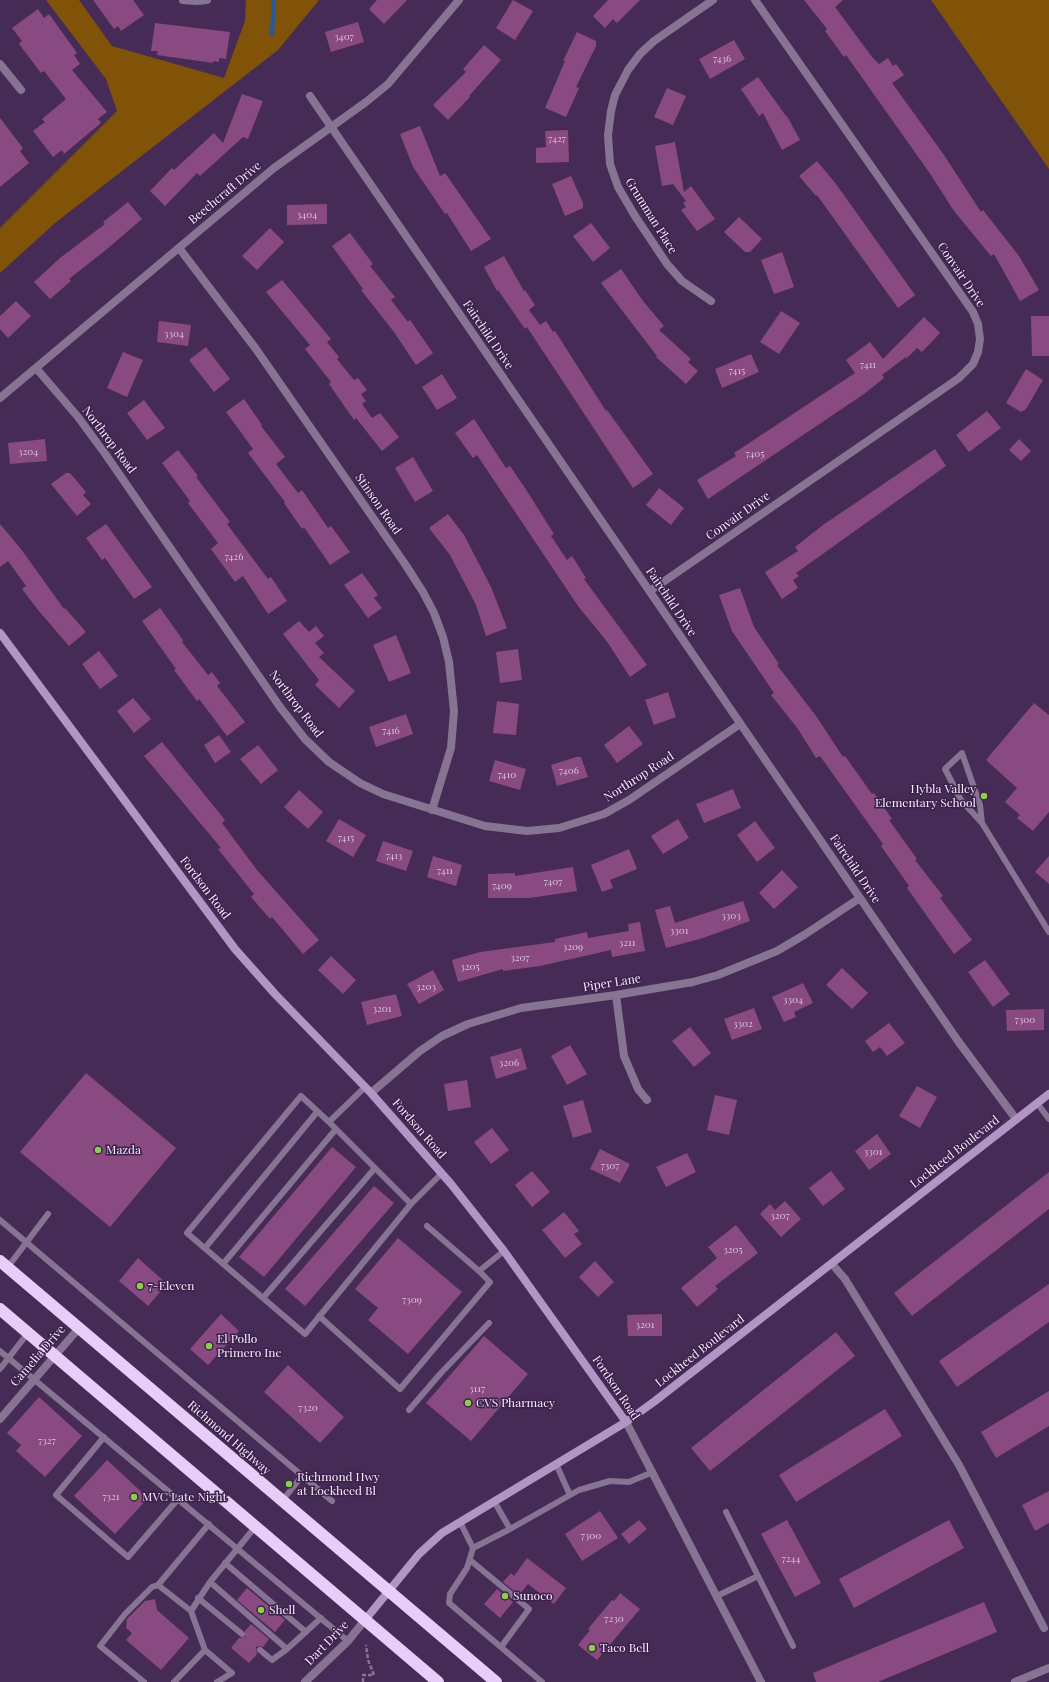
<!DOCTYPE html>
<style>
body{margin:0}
canvas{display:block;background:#462b56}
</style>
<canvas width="1049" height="1682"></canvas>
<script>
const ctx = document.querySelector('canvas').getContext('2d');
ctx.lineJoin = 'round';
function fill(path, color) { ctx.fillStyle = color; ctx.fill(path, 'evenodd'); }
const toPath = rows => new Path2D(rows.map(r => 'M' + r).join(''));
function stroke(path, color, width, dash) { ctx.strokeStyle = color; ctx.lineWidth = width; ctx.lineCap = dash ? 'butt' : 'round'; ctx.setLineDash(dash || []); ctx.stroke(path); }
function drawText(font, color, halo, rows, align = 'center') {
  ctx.font = font + ' "Playfair Display",serif'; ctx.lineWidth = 3; ctx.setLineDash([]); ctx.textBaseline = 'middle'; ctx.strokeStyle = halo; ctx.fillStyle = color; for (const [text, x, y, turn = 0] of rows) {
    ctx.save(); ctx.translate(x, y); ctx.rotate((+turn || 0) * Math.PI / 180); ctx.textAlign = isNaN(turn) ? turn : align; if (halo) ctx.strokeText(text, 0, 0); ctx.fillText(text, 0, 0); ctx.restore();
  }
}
fill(toPath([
 [46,0,79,0,112,46,224,78,245,21,246,0,319,0,278,50,55,223,0,273,0,228,117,111,106,79],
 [931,0,1049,0,1049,169]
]), '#805308');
stroke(toPath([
 [272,34,274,0]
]), '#255c96', 4.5);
fill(toPath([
 [93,0,133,0,144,15,121,31,118,26,114,29],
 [377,0,407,0,384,24,369,9],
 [513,0,533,11,515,40,496,28],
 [608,0,640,0,617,23,613,19,605,28,593,16],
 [804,0,843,0,835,7,872,57,879,64,888,58,893,66,896,64,904,75,892,83,944,155,981,212,983,210,1019,256,1039,290,1020,301,994,254,991,256,954,211,931,175,846,55,844,57,825,31,827,29],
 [38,9,44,18,49,14,77,53,74,55,80,64,72,70,107,112,98,119,101,123,77,143,64,154,62,150,53,157,33,131,45,122,42,119,66,99,44,71,41,73,19,44,22,41,12,28],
 [358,22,364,42,331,52,325,32],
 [155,23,230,32,226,59,219,58,219,62,213,61,213,63,157,55,158,51,151,51],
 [577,32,596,41,596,46,576,87,579,88,566,117,545,108,565,61,563,61],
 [734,40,745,59,710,79,699,59],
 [484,45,501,60,469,96,470,97,448,120,433,105,466,72,463,69],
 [758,77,786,116,787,116,800,140,782,150,763,113,759,116,741,89],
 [667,88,686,96,673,125,654,117],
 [242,94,263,101,248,139,243,137,200,176,197,173,165,206,150,191,172,168,174,170,214,133,223,143],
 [0,118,23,148,20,151,29,163,0,187],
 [420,126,440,176,445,173,491,239,471,251,447,213,445,214,413,167,400,134],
 [568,130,569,162,536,163,536,148,546,147,545,131],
 [675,142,684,192,691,186,715,219,697,231,681,210,686,207,683,203,686,201,673,184,662,186,655,146],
 [817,161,836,184,915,295,898,308,817,195,816,196,799,176],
 [571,176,583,203,583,208,565,216,552,184],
 [128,202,142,219,107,249,69,279,71,281,50,299,34,282,60,258,105,224,103,222],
 [327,204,327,224,287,225,287,205],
 [739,217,762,239,750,252,745,252,724,232],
 [591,223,610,248,593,262,573,236],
 [270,228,284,242,257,270,242,256],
 [350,233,373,264,370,266,395,297,391,300,408,322,410,320,433,353,416,365,394,332,361,290,363,289,332,246],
 [782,252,794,287,774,294,761,260],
 [504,256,524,291,525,290,535,305,529,310,540,325,546,321,553,332,555,331,606,411,607,410,653,474,633,488,527,327,525,329,498,290,497,291,484,267],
 [621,269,643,301,664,326,659,330,691,359,688,362,698,371,686,384,656,357,657,356,601,283],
 [282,280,331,339,327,342,339,357,337,359,354,380,358,378,367,390,361,394,366,401,362,404,372,418,380,413,399,437,382,451,356,418,354,420,329,384,331,382,305,349,310,345,266,292],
 [16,301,31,316,8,338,0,329,0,316],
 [781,311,800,323,779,354,760,342],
 [1031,316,1049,316,1049,356,1032,356],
 [924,317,940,333,922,352,917,348,907,358,906,357,882,375,884,378,864,394,708,499,697,480,736,456,734,453,855,373,846,360,870,342,883,359],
 [159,321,191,325,188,346,157,342],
 [206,347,230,379,214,392,189,360],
 [123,352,143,360,127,397,107,388],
 [751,354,759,372,722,388,715,369],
 [1026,369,1043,380,1026,409,1021,412,1006,403],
 [442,374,457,398,437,410,422,387],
 [244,399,262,425,261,426,285,457,276,464,298,493,302,490,328,528,331,526,350,552,330,565,304,527,302,529,284,503,285,502,248,453,253,449,226,412],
 [144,400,165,428,147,440,127,413],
 [987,411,1001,428,969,452,956,435],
 [474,419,506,468,510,466,525,488,554,534,551,536,567,560,572,556,586,578,584,579,647,665,630,677,608,643,578,606,477,455,473,458,455,433],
 [45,439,47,461,10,464,8,443],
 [1019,439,1031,451,1021,461,1009,450],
 [935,449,946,466,796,573,799,576,793,580,798,588,782,599,765,572,798,551,795,547,823,525],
 [178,450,198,476,196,477,230,522,227,524,268,579,271,577,287,601,268,614,243,576,235,582,211,549,218,543,188,503,190,501,162,463],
 [413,457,433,491,415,502,395,468],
 [66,473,70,473,86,492,83,495,91,504,77,516,51,484],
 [659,488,684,508,671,525,646,505],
 [448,514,464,535,491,587,507,628,486,636,476,605,450,555,429,528],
 [0,524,21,549,64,609,65,608,86,632,69,646,38,610,22,589,26,586,8,561,0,567],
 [106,524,152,587,134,599,105,558,102,560,86,538],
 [362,573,378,595,374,598,382,608,368,618,344,585],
 [740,588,754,627,779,664,777,665,816,716,843,757,845,756,872,794,874,793,892,819,889,820,917,859,915,860,943,896,940,898,972,940,954,954,907,888,909,886,881,846,883,844,820,756,816,758,798,729,771,695,774,693,732,631,719,595],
 [160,608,183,640,182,642,208,675,212,672,220,683,217,686,245,722,227,736,199,699,197,701,174,670,176,669,142,621],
 [299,621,309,632,316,626,324,636,315,643,324,653,319,657,355,691,339,708,315,685,319,680,283,634],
 [396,635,411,673,389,682,373,645],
 [518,649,522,680,500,683,496,652],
 [99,651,118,676,100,689,82,664],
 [668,692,676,717,654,725,645,700],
 [133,698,151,719,134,733,117,711],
 [497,701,519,704,516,735,493,733],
 [1034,703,1049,715,1049,812,1033,831,1017,818,1020,815,1005,802,1017,788,986,760],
 [406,714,413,734,376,747,369,727],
 [629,726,643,744,617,763,604,745],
 [219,735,231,752,215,763,204,745],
 [162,742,225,820,222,823,257,870,319,940,303,954,272,917,270,919,251,897,254,894,218,849,221,848,144,756],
 [258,745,278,770,261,784,240,759],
 [576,757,581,757,588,777,557,786,551,765],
 [495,760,526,769,520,790,489,781],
 [733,789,741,808,704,823,696,804],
 [299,790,323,812,308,829,284,807],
 [339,819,366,835,353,857,326,841],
 [678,819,689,838,663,854,651,836],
 [755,821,775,848,757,862,737,835],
 [383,841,413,851,406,871,376,861],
 [629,849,637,869,610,880,613,888,602,892,591,865],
 [433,856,462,865,456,886,427,877],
 [1049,856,1049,884,1035,872],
 [573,867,577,891,530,898,488,898,488,874,515,873,515,876],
 [782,870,798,887,774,909,759,893],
 [743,901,750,921,703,938,666,948,655,910,670,906,675,923],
 [640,922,645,951,612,957,611,950,540,966,503,971,503,969,458,982,452,960,480,952,555,942,555,939,587,932,588,938,629,931,628,924],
 [331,956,356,980,343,994,318,970],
 [985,960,1010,994,993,1007,968,972],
 [842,968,868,993,852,1009,826,985],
 [433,970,444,990,419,1004,407,984],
 [803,983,813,1003,794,1012,796,1017,784,1022,772,997],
 [396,994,402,1016,367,1025,361,1002],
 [754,1008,762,1029,732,1040,724,1019],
 [1044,1009,1044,1030,1007,1031,1006,1010],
 [889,1023,905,1043,887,1056,880,1047,873,1052,865,1041],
 [690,1027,711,1053,694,1067,672,1041],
 [570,1045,587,1074,567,1085,551,1056],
 [521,1048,527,1069,496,1079,490,1057],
 [86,1073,176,1148,110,1227,20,1152],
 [467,1080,471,1107,448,1111,444,1084],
 [917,1086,937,1097,920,1128,899,1116],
 [715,1095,737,1100,729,1135,707,1130],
 [583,1100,592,1132,573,1138,563,1106],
 [492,1128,509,1150,491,1164,474,1142],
 [877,1134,891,1154,869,1170,855,1151],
 [332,1147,356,1167,264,1277,239,1257],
 [600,1149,630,1164,620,1183,590,1169],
 [687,1153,696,1172,666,1187,656,1167],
 [532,1171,550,1192,532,1207,515,1185],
 [831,1171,845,1189,823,1206,809,1188],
 [1049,1172,1049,1209,912,1316,894,1293],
 [374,1186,394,1203,305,1306,285,1289],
 [785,1201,801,1219,781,1237,760,1214,770,1204,775,1210],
 [564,1212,579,1231,574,1234,582,1244,565,1258,542,1230],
 [736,1225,758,1253,715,1286,718,1289,697,1307,681,1288,717,1258,708,1247],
 [398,1238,462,1292,408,1354,368,1320,378,1308,355,1289],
 [138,1258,167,1284,148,1306,119,1281],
 [595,1261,614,1282,598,1297,579,1277],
 [1049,1284,1049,1322,957,1387,939,1361],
 [221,1314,239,1331,208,1365,190,1349],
 [662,1314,662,1336,628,1336,627,1315],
 [836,1332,855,1356,710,1471,691,1448],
 [484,1336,528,1374,471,1441,426,1403],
 [288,1365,344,1417,320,1443,264,1392],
 [1049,1391,1049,1426,996,1458,981,1432],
 [39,1397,82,1436,45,1477,16,1451,21,1445,7,1433],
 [885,1409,902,1436,796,1502,779,1475],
 [107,1460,148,1498,115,1534,74,1496],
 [1049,1491,1049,1523,1035,1531,1022,1505],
 [600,1511,618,1538,582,1561,565,1534],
 [639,1520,647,1529,629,1544,621,1534],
 [787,1520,821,1583,795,1597,761,1534],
 [949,1520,964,1548,854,1608,839,1579],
 [527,1558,566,1588,554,1604,528,1584,519,1595,503,1582,511,1573,514,1576],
 [247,1588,285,1620,275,1632,237,1600],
 [497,1589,513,1602,500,1618,484,1604],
 [620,1593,640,1609,597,1660,578,1645,590,1630,588,1629,612,1600,614,1601],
 [155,1599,157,1610,189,1638,161,1670,126,1640,132,1633,126,1628,127,1619,145,1601],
 [984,1602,997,1632,878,1682,816,1682,813,1673],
 [251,1624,269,1639,263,1647,259,1646,256,1647,257,1654,249,1663,231,1648,239,1638,245,1637,245,1631]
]), '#884a80');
stroke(toPath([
 [363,1682,363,1675,374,1675,368,1660,366,1645]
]), '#897596', 2.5, [4, 2]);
stroke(toPath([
 [982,823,980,805,962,753,945,769,961,800,982,823,1049,932],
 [1037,1103,1049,1119],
 [329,1122,301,1096,187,1233,305,1334,411,1204,329,1122,365,1087],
 [411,1204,442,1173],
 [0,1220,332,1501],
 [427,1226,479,1271],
 [205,1248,317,1112],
 [223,1264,336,1129],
 [7,1268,48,1214],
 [263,1298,375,1168],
 [319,1316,400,1389,490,1282,479,1271,504,1251],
 [0,1351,348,1641],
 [0,1369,28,1333],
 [409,1410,440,1374,489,1323],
 [104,1437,56,1495,128,1557,178,1499],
 [556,1464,570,1495],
 [282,1501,302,1476],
 [726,1512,793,1646],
 [460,1522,473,1548,467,1568,450,1594,449,1603,542,1682],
 [209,1524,158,1585,191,1611,210,1582,256,1526],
 [510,1529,579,1490,610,1481,629,1482,653,1472],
 [473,1548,510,1529,494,1501],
 [470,1560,529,1609,501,1647],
 [225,1563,306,1632],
 [210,1582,287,1649,321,1618],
 [717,1596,758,1576],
 [198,1598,242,1634],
 [191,1611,205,1650],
 [260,1650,272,1660,287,1649],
 [144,1682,100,1646,125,1614,152,1587,158,1585],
 [174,1682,205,1650,232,1673,217,1682]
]), '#867492', 6);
stroke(toPath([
 [183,0,197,1,207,0],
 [0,64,21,90],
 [310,96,958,1041,1016,1119],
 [179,248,256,349,405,564,423,592,434,613,443,637,449,662,454,711,451,748,432,810],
 [711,301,682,281,667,264,635,216,618,187,610,164,608,135,611,111,615,95,628,70,640,54,654,41,713,0],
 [36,368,78,417,106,455,280,707,305,739,329,762,360,783,383,794,485,826,527,831,559,828,604,814,629,800,740,724],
 [0,398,274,168,366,102,388,84,459,0],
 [650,591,959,378,973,364,978,352,980,339,978,324,973,312,755,0],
 [616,995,624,1056,638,1089,647,1100],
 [371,1093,420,1051,442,1036,468,1024,521,1008,616,995,693,982,718,975,777,951,804,935,860,898],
 [832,1264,845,1279,959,1465,1044,1628],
 [0,1419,79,1328],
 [626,1422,761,1682],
 [305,1682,348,1641,365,1620],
 [1015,1682,1049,1668]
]), '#867492', 8);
stroke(toPath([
 [0,633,235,949,275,994,371,1093,451,1184,504,1251,626,1422],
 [365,1620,419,1554,442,1533,626,1422,655,1401,1049,1094]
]), '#b295c4', 8);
stroke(toPath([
 [0,1261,496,1682],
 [0,1309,438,1682]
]), '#e8cdf9', 12);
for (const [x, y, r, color] of [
 [984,796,4,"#8bce47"],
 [98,1150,4,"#8bce47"],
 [140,1286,4,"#8bce47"],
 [209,1346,4,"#8bce47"],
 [468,1403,4,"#8bce47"],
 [289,1484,4,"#8bce47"],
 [134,1497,4,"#8bce47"],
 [505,1596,4,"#8bce47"],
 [261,1610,4,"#8bce47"],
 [592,1648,4,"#8bce47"]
]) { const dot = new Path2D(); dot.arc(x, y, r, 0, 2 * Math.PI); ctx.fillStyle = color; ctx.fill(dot); stroke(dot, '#3c214b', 1.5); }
drawText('10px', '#dbc5de', null, [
 ["3407",344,37],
 ["7436",722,59],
 ["7427",557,139],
 ["3404",307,215],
 ["3304",174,334],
 ["7411",868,365],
 ["7415",737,371],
 ["3204",28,452],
 ["7405",755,454],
 ["7426",234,557],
 ["7416",391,731],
 ["7406",569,771],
 ["7410",507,775],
 ["7415",346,838],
 ["7413",394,856],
 ["7411",445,871],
 ["7407",553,882],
 ["7409",502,886],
 ["3303",731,916],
 ["3301",679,931],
 ["3211",627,943],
 ["3209",573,947],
 ["3207",520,958],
 ["3205",470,967],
 ["3203",426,987],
 ["3304",793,1000],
 ["3201",382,1009],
 ["7300",1025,1020],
 ["3302",743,1024],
 ["3206",509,1063],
 ["3301",873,1152],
 ["7307",610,1166],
 ["3207",780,1216],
 ["3205",733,1250],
 ["7309",412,1300],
 ["3201",645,1325],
 ["3117",477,1389],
 ["7320",308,1408],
 ["7327",47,1441],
 ["7321",111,1497],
 ["7300",591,1536],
 ["7244",791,1559],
 ["7230",614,1619]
]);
drawText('12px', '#f7eefe', '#3c214b', [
 ["Beechcraft Drive",225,193,-40],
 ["Grumman Place",651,216,58],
 ["Convair Drive",961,275,56],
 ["Fairchild Drive",488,335,56],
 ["Northrop Road",109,440,53],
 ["Stinson Road",378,504,55],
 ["Convair Drive",738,516,-35],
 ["Fairchild Drive",671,602,56],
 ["Northrop Road",296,704,53],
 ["Northrop Road",639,777,-33],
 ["Fairchild Drive",855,869,56],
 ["Fordson Road",205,888,53],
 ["Piper Lane",612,983,-9],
 ["Fordson Road",419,1129,49],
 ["Lockheed Boulevard",955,1152,-38],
 ["Lockheed Boulevard",700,1351,-38],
 ["Camelia Drive",38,1356,-49],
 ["Fordson Road",616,1388,56],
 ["Richmond Highway",229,1438,41],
 ["Dart Drive",327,1643,-46]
]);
drawText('12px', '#f7eefe', '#3c214b', [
 ["Hybla Valley",976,789,"right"],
 ["Elementary School",976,803,"right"],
 ["Mazda",106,1150],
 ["7-Eleven",148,1286],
 ["El Pollo",217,1339],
 ["Primero Inc",217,1353],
 ["CVS Pharmacy",476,1403],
 ["Richmond Hwy",297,1477],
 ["at Lockheed Bl",297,1491],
 ["MVC Late Night",142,1497],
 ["Sunoco",513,1596],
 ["Shell",269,1610],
 ["Taco Bell",600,1648]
], 'left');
</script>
